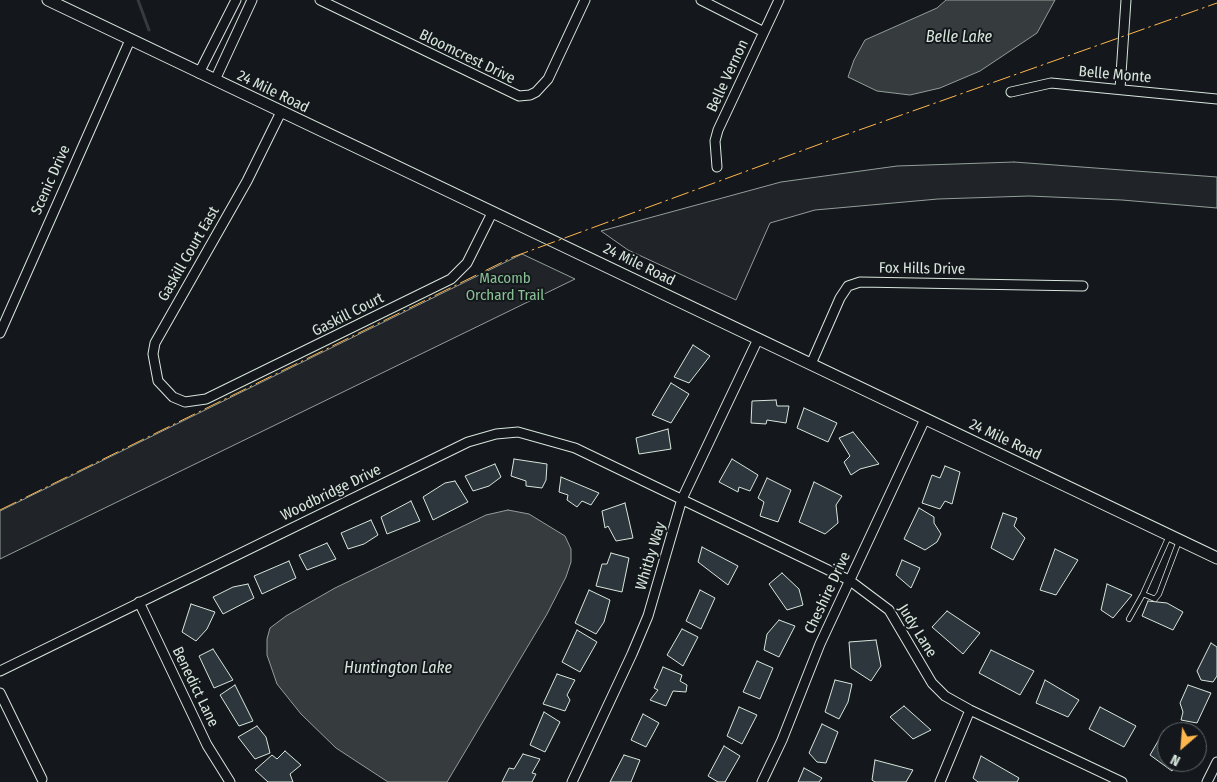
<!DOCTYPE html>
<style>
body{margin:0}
#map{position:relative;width:1217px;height:782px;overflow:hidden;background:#14181c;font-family:"Fira Sans Condensed",sans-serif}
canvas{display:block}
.north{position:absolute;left:1157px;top:722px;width:50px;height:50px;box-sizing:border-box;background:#14181c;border:1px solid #626a69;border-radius:50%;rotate:207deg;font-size:14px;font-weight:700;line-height:20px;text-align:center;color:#d8e6dc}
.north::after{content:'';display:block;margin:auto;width:18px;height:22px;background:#ffb74d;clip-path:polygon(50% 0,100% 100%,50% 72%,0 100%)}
</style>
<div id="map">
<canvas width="1217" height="782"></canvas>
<div class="north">N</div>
</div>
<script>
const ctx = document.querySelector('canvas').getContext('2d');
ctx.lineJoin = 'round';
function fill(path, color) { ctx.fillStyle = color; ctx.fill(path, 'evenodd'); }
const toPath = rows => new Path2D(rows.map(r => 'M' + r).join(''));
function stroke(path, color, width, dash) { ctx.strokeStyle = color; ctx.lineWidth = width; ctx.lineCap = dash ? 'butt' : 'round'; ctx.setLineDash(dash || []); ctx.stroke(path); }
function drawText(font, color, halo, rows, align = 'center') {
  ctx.font = font + ' "Fira Sans Condensed",sans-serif'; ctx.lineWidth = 4; ctx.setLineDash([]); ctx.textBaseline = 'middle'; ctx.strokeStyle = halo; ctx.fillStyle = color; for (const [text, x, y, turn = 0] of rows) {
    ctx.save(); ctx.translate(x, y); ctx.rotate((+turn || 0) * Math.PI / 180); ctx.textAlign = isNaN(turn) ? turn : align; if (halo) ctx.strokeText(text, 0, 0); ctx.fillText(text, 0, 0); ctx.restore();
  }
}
const green = toPath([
 [1014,162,1217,177,1217,208,1122,200,1029,196,938,199,815,210,770,223,736,300,628,250,601,231,781,182,897,166,1014,162],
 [522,254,575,279,0,559,0,511,522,254]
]);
fill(green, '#202428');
stroke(green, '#939e99', 1);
const water = toPath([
 [946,0,1055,0,1037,33,980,71,940,88,910,95,877,91,848,77,854,60,865,40,937,8,946,0],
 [508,510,529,514,565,536,571,549,571,562,566,577,547,614,447,782,388,782,336,748,301,714,277,684,267,655,267,639,270,628,286,616,335,588,486,515,508,510]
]);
fill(water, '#363b3e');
stroke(water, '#939e99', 1);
stroke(toPath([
 [138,0,149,30]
]), '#363b3e', 3);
const building = toPath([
 [693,345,710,356,689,383,674,377,693,345],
 [671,383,689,394,671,423,652,415,671,383],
 [776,400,777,406,789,406,786,423,767,420,766,424,751,423,752,401,776,400],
 [804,408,837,423,828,442,797,428,804,408],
 [668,429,671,449,639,454,636,438,668,429],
 [853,432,879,464,860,469,851,475,844,462,850,456,839,438,853,432],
 [514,459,547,464,546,480,542,488,526,486,526,481,511,476,514,459],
 [732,459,758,475,750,491,739,487,738,492,719,482,732,459],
 [495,464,501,477,489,486,473,491,465,476,495,464],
 [945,466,960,472,952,504,945,501,940,509,922,503,932,475,940,478,945,466],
 [561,477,599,493,591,505,582,501,577,507,567,500,568,495,559,492,561,477],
 [767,478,791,490,778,522,760,516,764,502,758,498,767,478],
 [455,481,468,502,433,520,423,497,445,483,455,481],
 [814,482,842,496,836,505,838,523,825,534,799,522,814,482],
 [411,501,420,521,387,534,381,517,411,501],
 [625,503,633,538,616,541,608,526,605,528,602,511,625,503],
 [919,508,934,517,934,523,941,534,937,542,925,550,904,539,919,508],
 [1003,513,1017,518,1014,526,1025,538,1013,560,991,548,1003,513],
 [371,520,378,535,364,544,348,549,341,533,371,520],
 [327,543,336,559,307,570,299,555,327,543],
 [702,547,738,566,728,585,698,562,702,547],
 [1055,549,1078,560,1056,595,1040,590,1055,549],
 [611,553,629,558,622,592,596,586,602,564,607,564,611,553],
 [902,560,920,568,911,588,896,575,902,560],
 [289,561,296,578,262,594,254,576,289,561],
 [782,573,799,589,803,605,787,610,769,584,782,573],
 [248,584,254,598,223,614,213,597,233,587,248,584],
 [1107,584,1132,595,1113,618,1101,610,1107,584],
 [589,590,610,600,604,622,596,634,575,623,589,590],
 [700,590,715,598,701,629,686,621,700,590],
 [1148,601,1167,603,1183,612,1173,630,1142,616,1148,601],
 [191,604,215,612,207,629,196,641,182,632,191,604],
 [947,611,980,633,963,654,932,627,947,611],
 [779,620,795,626,779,657,764,650,767,634,779,620],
 [682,629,698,637,683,666,667,655,682,629],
 [577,630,597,642,580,672,562,662,577,630],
 [876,640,881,666,871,681,851,668,849,642,876,640],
 [1211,643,1217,647,1217,676,1213,682,1201,680,1197,671,1211,643],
 [213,649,233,680,214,688,199,656,213,649],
 [991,650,1034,671,1020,695,979,673,991,650],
 [757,661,773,668,760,699,743,692,757,661],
 [663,667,682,675,680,681,687,685,686,692,673,691,666,706,650,700,658,690,654,688,663,667],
 [557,674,575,680,567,695,570,700,565,711,543,704,557,674],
 [835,680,852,684,848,702,839,719,825,712,835,680],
 [1045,680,1079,700,1068,717,1036,703,1045,680],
 [235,685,253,721,239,726,220,695,235,685],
 [1188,685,1211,693,1197,723,1181,720,1183,712,1180,703,1188,685],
 [904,706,931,730,913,739,890,717,904,706],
 [739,707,757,715,742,744,727,736,739,707],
 [1100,707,1136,726,1124,747,1089,729,1100,707],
 [544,712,560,722,545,752,530,745,544,712],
 [643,714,659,723,646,747,631,740,643,714],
 [822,724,838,732,826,763,817,762,809,753,822,724],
 [257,726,266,737,270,753,255,759,238,737,257,726],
 [1164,731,1167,732,1167,762,1177,762,1172,771,1150,755,1164,731],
 [724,746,740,756,725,782,718,782,708,776,724,746],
 [285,751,301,765,290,774,293,782,268,782,255,770,272,755,277,759,285,751],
 [523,754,540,759,532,773,536,774,532,782,502,782,509,768,514,769,523,754],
 [624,755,640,760,631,782,610,782,624,755],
 [981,756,1019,778,1017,782,978,782,973,778,981,756],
 [875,760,913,770,906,782,875,782,872,780,875,760],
 [804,768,822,778,819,782,798,782,804,768]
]);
fill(building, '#2c363c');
stroke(building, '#d8e6dc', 1);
const service = toPath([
 [1143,594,1155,599,1159,594,1179,541],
 [1129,619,1143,594,1169,536]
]);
const minor = toPath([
 [320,0,519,96,530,95,536,92,548,79,585,0],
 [701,0,764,32],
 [199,73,236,0],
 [215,80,252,0],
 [1120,89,1126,0],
 [1011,92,1051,83,1217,99],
 [281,112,247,181,155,343,153,354,158,381,173,397,185,402,206,399,451,279,467,263,492,213],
 [717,167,715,141,718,130,779,0],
 [0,333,130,40],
 [811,364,840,298,848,286,860,282,1083,286],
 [139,602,207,745,230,782],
 [0,671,468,442,496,434,518,432,575,448,849,580,889,610,932,683,945,696,970,710,1122,782],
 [0,693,42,779],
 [572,782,632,654,648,616,682,499,758,339],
 [762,782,782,740,820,644,925,419],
 [940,782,970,710],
 [1207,782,1217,762]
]);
const tertiary = toPath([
 [48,0,1217,558]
]);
stroke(service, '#d8e6dc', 6);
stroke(minor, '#d8e6dc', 11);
stroke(tertiary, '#d8e6dc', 13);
stroke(service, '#14181c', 4.5);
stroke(minor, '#14181c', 9);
stroke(tertiary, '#14181c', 11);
stroke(toPath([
 [0,510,513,257,831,140,1217,3]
]), '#ffb74d', 1, [18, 4, 2.5, 4]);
drawText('15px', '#d8e6dc', '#14181c', [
 ["Bloomcrest Drive",467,57,26],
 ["Belle Monte",1115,75,5],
 ["Belle Vernon",728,76,-65],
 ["24 Mile Road",273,92,26],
 ["Scenic Drive",51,180,-66],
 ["Gaskill Court East",189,254,-60],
 ["24 Mile Road",639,265,26],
 ["Fox Hills Drive",922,269,1],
 ["Gaskill Court",348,315,-27],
 ["24 Mile Road",1005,440,25],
 ["Woodbridge Drive",331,493,-26],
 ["Whitby Way",651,556,-73],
 ["Cheshire Drive",828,593,-65],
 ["Judy Lane",917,631,58],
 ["Benedict Lane",195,687,64]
]);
drawText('15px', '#8ac095', '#14181c', [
 ["Macomb",505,279],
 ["Orchard Trail",505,296]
]);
drawText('italic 16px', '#d8e6dc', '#14181c', [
 ["Belle Lake",959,38],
 ["Huntington Lake",398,669]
]);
</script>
